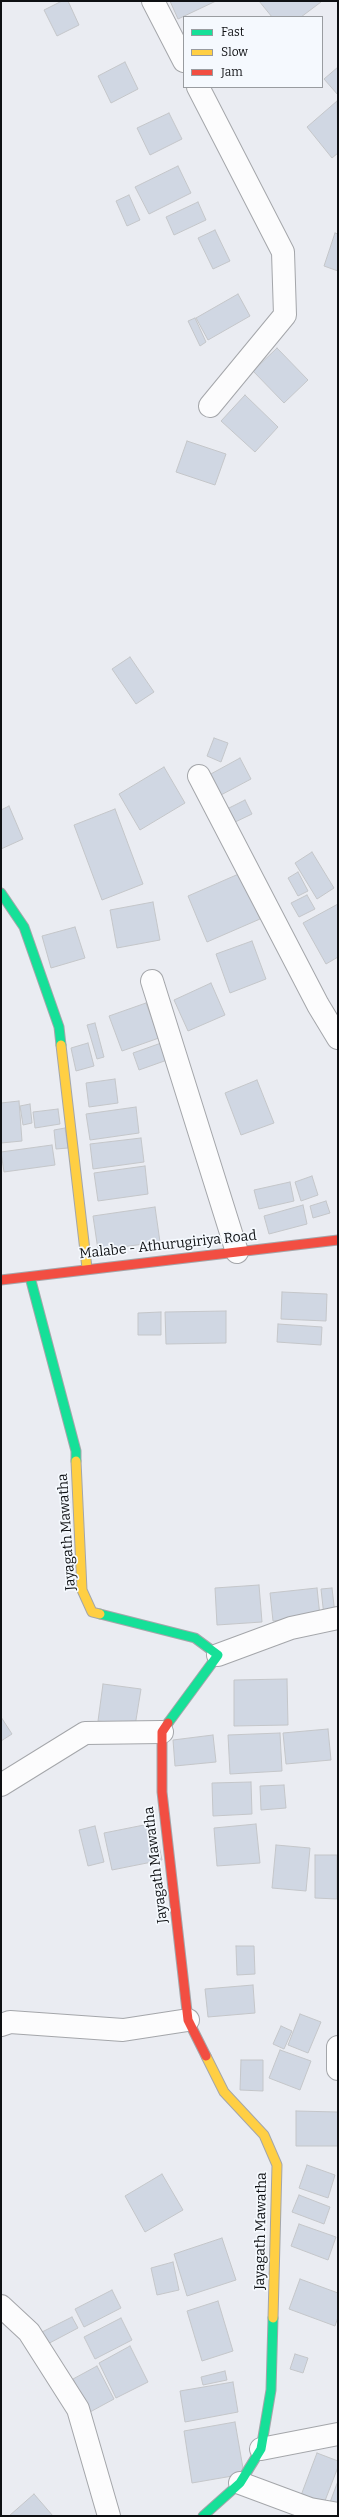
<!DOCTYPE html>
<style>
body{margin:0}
#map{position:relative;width:339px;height:2517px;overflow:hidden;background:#eaecf2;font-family:Bitter,serif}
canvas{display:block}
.frame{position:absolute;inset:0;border:2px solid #0e1013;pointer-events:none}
.legend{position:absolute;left:183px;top:16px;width:140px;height:72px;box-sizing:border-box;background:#f5f9fe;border:1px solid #999ca0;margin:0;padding:5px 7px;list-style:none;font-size:12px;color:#0e1013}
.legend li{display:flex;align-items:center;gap:8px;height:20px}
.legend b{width:20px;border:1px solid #999ca0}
</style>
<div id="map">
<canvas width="339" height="2517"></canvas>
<div class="frame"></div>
<ul class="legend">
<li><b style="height:5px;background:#16e098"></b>Fast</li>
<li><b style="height:5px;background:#ffcf43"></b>Slow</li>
<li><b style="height:5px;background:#f24e42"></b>Jam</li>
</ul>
</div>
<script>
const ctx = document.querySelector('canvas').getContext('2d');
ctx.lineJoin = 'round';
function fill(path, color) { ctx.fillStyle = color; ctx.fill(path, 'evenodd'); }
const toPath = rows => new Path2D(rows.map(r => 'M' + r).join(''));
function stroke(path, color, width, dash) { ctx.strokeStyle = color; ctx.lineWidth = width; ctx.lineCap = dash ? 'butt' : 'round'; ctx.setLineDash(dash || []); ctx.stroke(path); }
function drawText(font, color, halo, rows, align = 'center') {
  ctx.font = font + ' Bitter,serif'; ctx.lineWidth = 3.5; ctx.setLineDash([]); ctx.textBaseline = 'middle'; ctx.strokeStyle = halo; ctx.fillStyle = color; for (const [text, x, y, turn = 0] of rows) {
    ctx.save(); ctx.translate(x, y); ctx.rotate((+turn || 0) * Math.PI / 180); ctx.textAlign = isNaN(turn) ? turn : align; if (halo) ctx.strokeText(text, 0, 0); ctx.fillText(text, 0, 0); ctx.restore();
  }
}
const building = toPath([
 [62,1,68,1,79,25,57,36,44,10,62,1],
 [170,1,216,1,178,19,170,1],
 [259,1,320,1,321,2,301,17,272,17,259,1],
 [125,62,138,89,111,103,98,76,125,62],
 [338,67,338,95,324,79,338,67],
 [337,101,338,153,332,158,307,127,337,101],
 [169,113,182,139,150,155,137,128,169,113],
 [178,166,191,193,149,214,135,187,178,166],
 [129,195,140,220,127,226,116,201,129,195],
 [198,202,206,220,174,235,166,217,198,202],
 [215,230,230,261,213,269,198,238,215,230],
 [335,233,338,234,338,271,324,266,335,233],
 [238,294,250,316,208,340,196,318,238,294],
 [195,318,206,342,200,346,188,321,195,318],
 [277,348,308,380,284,403,253,371,277,348],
 [245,395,278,427,255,452,221,421,245,395],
 [187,441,226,454,215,485,176,472,187,441],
 [130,657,154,692,136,704,112,669,130,657],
 [214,738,228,743,221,762,207,756,214,738],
 [240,758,251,779,219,796,209,775,240,758],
 [164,767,185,803,140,830,119,794,164,767],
 [245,800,252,814,231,824,225,810,245,800],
 [9,806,23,839,1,849,1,810,9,806],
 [115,809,143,884,102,900,74,825,115,809],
 [312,852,334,888,317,899,295,863,312,852],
 [298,872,308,891,298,896,288,878,298,872],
 [241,873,260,919,207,942,188,896,241,873],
 [307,895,315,909,299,917,291,903,307,895],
 [153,902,160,940,117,948,110,910,153,902],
 [338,904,338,957,326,964,303,923,338,904],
 [75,927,85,958,51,968,42,936,75,927],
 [252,941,266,979,230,993,216,954,252,941],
 [211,983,225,1015,188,1031,174,1000,211,983],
 [146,1003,159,1038,122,1051,109,1016,146,1003],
 [95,1023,104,1057,97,1059,87,1025,95,1023],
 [164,1042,170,1059,139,1070,133,1053,164,1042],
 [88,1043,94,1066,76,1071,71,1048,88,1043],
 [115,1079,118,1103,89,1107,86,1083,115,1079],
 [257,1080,274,1123,241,1135,225,1093,257,1080],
 [19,1101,22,1141,1,1143,1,1103,19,1101],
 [30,1104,32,1123,23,1125,20,1106,30,1104],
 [136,1107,139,1133,90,1140,86,1114,136,1107],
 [58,1109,60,1124,35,1128,33,1112,58,1109],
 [65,1128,68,1148,56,1149,54,1130,65,1128],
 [141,1138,144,1162,93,1169,90,1144,141,1138],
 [52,1145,55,1165,4,1172,1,1152,52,1145],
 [145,1166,148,1194,98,1201,94,1173,145,1166],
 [312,1176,318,1195,301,1201,295,1182,312,1176],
 [290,1182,294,1201,259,1209,254,1190,290,1182],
 [326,1201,330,1213,313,1218,310,1206,326,1201],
 [303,1205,307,1224,269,1234,264,1216,303,1205],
 [155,1207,160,1242,98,1250,93,1216,155,1207],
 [282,1292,327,1294,326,1321,281,1319,282,1292],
 [226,1311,226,1343,166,1344,165,1312,226,1311],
 [161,1312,161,1335,138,1335,138,1313,161,1312],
 [278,1324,322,1327,321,1345,277,1342,278,1324],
 [259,1585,262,1622,217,1625,215,1588,259,1585],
 [317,1588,320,1616,273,1621,270,1593,317,1588],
 [332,1588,335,1614,324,1616,321,1589,332,1588],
 [287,1679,288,1725,234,1726,234,1680,287,1679],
 [103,1684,141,1689,135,1726,98,1721,103,1684],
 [1,1717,12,1734,1,1741,1,1717],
 [328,1729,331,1760,286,1764,283,1733,328,1729],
 [280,1733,282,1771,230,1774,228,1735,280,1733],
 [213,1735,216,1762,175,1766,173,1740,213,1735],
 [251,1782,252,1814,213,1816,212,1783,251,1782],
 [284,1785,286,1808,261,1810,260,1786,284,1785],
 [154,1823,162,1860,112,1870,104,1833,154,1823],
 [256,1824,260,1863,217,1866,214,1828,256,1824],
 [95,1826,104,1862,88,1866,79,1830,95,1826],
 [276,1845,310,1848,306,1891,272,1888,276,1845],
 [315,1855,337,1855,337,1899,315,1898,315,1855],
 [236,1946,254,1946,255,1974,237,1975,236,1946],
 [253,1985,255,2013,208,2017,205,1989,253,1985],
 [300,2014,321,2022,308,2053,288,2045,300,2014],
 [281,2026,292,2031,284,2049,273,2044,281,2026],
 [280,2050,311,2061,300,2090,269,2078,280,2050],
 [241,2060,263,2060,263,2091,240,2090,241,2060],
 [296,2111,338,2112,338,2146,296,2146,296,2111],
 [307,2165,335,2175,328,2198,299,2188,307,2165],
 [162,2174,183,2210,145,2232,125,2196,162,2174],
 [299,2195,330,2207,324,2224,292,2212,299,2195],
 [299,2224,336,2237,328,2260,291,2246,299,2224],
 [222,2238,236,2280,187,2296,174,2254,222,2238],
 [173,2262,179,2290,157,2295,151,2268,173,2262],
 [300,2279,338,2293,338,2317,335,2326,289,2309,300,2279],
 [112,2290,121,2308,84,2327,75,2309,112,2290],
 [218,2301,233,2351,202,2361,187,2311,218,2301],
 [72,2317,78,2328,42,2347,36,2335,72,2317],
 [121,2318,132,2340,95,2359,84,2337,121,2318],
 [130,2346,148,2382,116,2398,99,2363,130,2346],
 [295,2354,308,2358,303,2373,290,2369,295,2354],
 [97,2366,114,2399,90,2412,73,2379,97,2366],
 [225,2371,227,2380,203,2385,201,2377,225,2371],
 [233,2382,238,2412,185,2422,180,2391,233,2382],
 [235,2422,244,2474,192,2483,184,2431,235,2422],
 [317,2453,338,2461,338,2467,323,2506,300,2498,317,2453],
 [338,2481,338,2509,329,2505,338,2481],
 [34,2494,53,2516,9,2516,34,2494]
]);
fill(building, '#d0d7e3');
stroke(building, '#c4c6c9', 1);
const street = toPath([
 [153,1,184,61],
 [198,87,283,252,285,315,210,406],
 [199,776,318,1005,338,1038],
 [152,981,237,1252],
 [218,1655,291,1628,338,1618],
 [1,1785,85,1733,162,1732],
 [1,2025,10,2022,123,2030,188,2020],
 [338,2047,338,2069],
 [1,2306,29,2332,78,2409,109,2516],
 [261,2449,338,2434],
 [240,2483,310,2509,338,2514]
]);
const fast = toPath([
 [1,893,24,927,59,1027,61,1045],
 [30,1277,76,1451,76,1461],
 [100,1614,195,1638,218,1655,168,1723],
 [203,2516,240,2483,261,2449,271,2390,273,2318]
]);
const slow = toPath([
 [61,1045,87,1268],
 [76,1461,82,1590,92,1612,100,1614],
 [206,2056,224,2092,264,2135,277,2165,273,2318]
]);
const jam = toPath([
 [1,1280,338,1240],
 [168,1723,162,1732,162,1792,188,2020,206,2056]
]);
stroke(street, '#a4a6aa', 24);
stroke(fast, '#a4a6aa', 11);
stroke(slow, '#a4a6aa', 11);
stroke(jam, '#a4a6aa', 11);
stroke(street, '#fcfcfd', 22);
stroke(fast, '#16e098', 9);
stroke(slow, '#ffcf43', 9);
stroke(jam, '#f24e42', 9);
drawText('14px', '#0e1013', '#f5f9fe', [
 ["Malabe - Athurugiriya Road",168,1245,-6],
 ["Jayagath Mawatha",67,1532,-94],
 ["Jayagath Mawatha",156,1865,-97],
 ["Jayagath Mawatha",261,2231,-89]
]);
</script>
